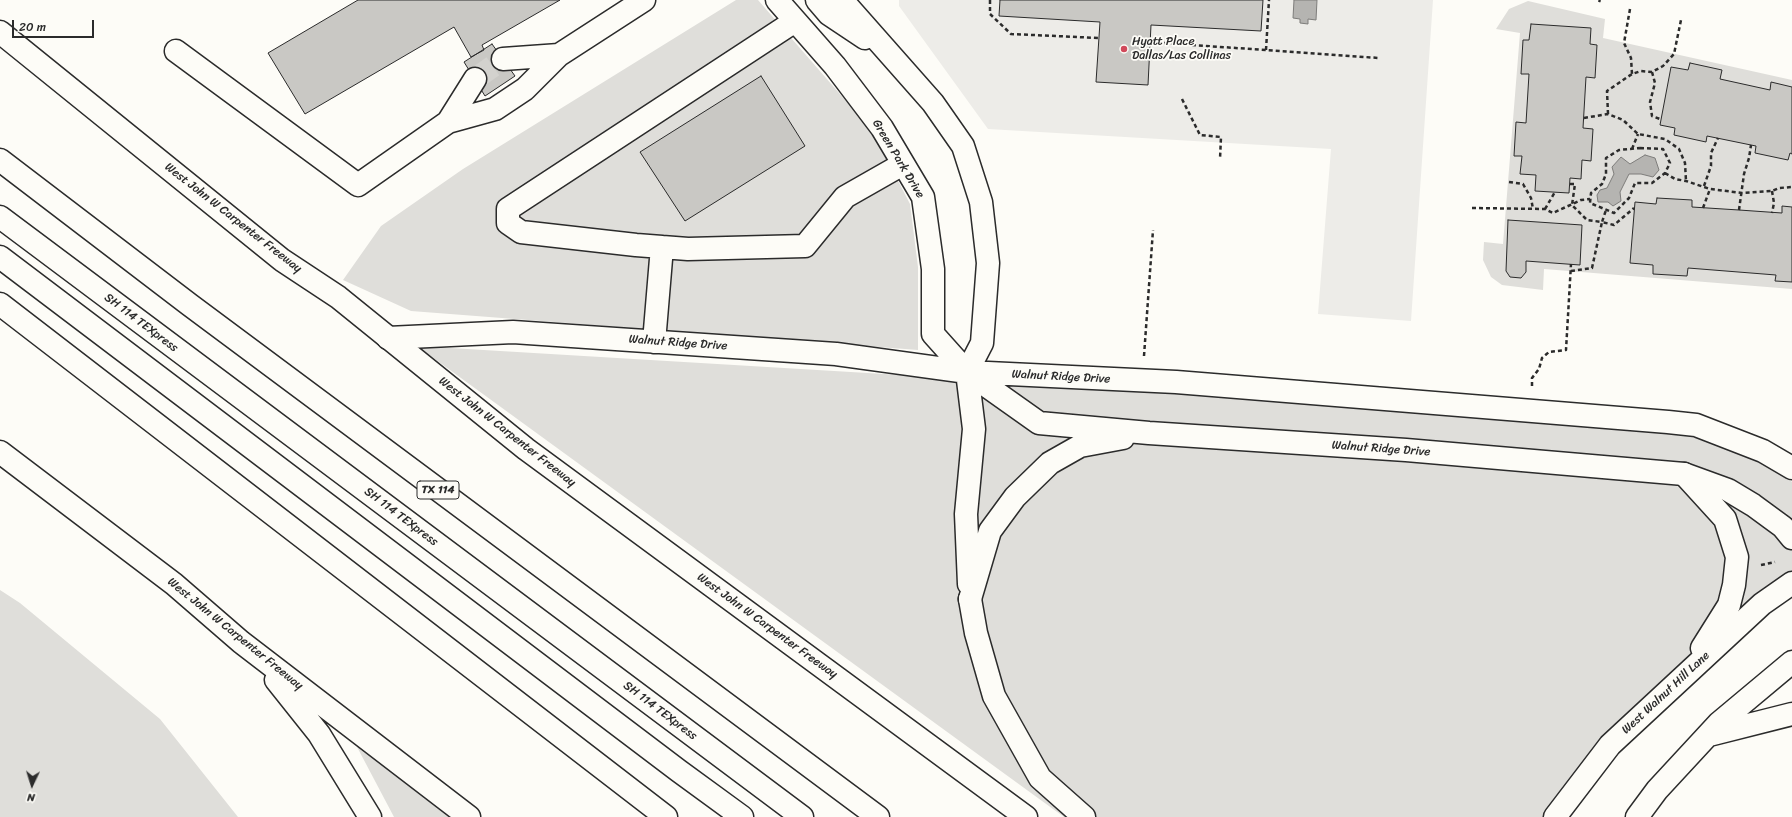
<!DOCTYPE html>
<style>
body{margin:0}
#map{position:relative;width:1792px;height:817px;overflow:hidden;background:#fdfcf7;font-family:Sriracha,sans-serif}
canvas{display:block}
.north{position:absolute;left:12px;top:765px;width:40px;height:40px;-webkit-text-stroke:3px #fdfcf7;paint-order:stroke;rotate:184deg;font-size:11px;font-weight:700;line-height:16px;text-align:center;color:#2b2b2b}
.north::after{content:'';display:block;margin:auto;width:14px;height:18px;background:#2b2b2b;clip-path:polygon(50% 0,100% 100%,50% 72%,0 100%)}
.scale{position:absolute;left:12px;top:20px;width:82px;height:18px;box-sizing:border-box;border:2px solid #2b2b2b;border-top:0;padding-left:5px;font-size:12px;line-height:14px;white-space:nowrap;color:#2b2b2b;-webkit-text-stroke:3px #fdfcf7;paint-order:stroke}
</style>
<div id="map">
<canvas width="1792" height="817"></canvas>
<div class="north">N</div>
<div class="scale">20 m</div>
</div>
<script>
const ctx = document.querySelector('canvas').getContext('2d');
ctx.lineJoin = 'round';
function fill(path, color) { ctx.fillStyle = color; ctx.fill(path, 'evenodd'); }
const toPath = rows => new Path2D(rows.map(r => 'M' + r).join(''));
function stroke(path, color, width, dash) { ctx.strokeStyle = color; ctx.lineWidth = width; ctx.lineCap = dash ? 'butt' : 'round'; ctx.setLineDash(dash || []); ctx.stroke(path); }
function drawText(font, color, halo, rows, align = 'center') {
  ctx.font = font + ' Sriracha,sans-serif'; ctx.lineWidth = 3.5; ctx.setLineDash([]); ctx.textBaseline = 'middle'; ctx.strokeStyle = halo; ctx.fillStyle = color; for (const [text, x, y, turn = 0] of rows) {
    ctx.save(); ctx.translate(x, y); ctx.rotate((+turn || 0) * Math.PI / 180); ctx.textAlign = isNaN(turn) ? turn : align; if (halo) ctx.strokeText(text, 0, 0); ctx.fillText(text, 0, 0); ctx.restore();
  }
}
fill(toPath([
 [899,0,1433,0,1411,321,1318,314,1331,149,988,129,899,6]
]), '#edece8');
fill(toPath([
 [736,0,758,0,873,132,910,204,918,267,918,350,411,311,343,280,381,226,463,169],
 [1528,1,1605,19,1603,38,1792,80,1792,289,1544,269,1543,290,1502,285,1491,277,1483,260,1484,242,1503,244,1520,33,1496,29,1509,9],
 [417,346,1001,381,1679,426,1782,472,1792,482,1792,575,1745,603,1549,817,1064,817],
 [0,590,20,603,160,719,238,817,0,817],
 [356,745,450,817,394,817]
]), '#dfdeda');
const water = toPath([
 [1294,0,1317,0,1316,20,1308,19,1308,24,1300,23,1300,19,1293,18,1294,0],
 [1645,155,1655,158,1659,170,1653,177,1641,174,1629,174,1620,192,1621,201,1613,206,1608,202,1598,202,1597,195,1600,190,1607,188,1614,174,1612,167,1621,157,1630,164,1645,155]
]);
fill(water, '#b5b4b1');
stroke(water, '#7e7d7b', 1);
const building = toPath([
 [358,0,560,0,482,45,484,50,471,57,454,27,305,114,268,53,358,0],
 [1000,0,1263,0,1261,31,1151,25,1148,85,1096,82,1100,22,999,16,1000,0],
 [1531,24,1591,28,1590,44,1597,45,1595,78,1586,77,1583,128,1593,129,1591,161,1582,160,1581,179,1570,178,1569,193,1535,191,1536,175,1520,174,1522,156,1514,156,1516,122,1526,123,1529,74,1521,74,1523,40,1529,40,1531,24],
 [492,44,515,76,485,96,464,62,492,44],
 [1690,63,1722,70,1720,79,1770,90,1771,82,1792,87,1792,154,1790,153,1788,160,1755,153,1756,146,1751,145,1707,136,1706,142,1674,135,1675,128,1660,125,1671,67,1688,70,1690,63],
 [761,76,805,146,685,221,640,152,761,76],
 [1657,198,1692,200,1692,207,1739,210,1782,213,1782,206,1792,207,1792,282,1775,281,1776,275,1688,268,1687,276,1653,274,1653,265,1630,263,1635,202,1656,204,1657,198],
 [1508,220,1582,225,1580,265,1526,261,1526,272,1521,278,1510,277,1506,271,1508,220]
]);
fill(building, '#c9c8c4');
stroke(building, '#2b2b2b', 1);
stroke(toPath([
 [475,79,503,59]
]), '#d3d2ce', 22, [22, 11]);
const minor = toPath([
 [777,0,835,66,882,128,923,197,933,269,933,334,967,372,1039,423,1149,433,1406,450,1684,474,1728,490,1753,505,1783,527,1792,538],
 [817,0,829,14,865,38],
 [842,0,933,103,963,146,981,202,988,263,982,343,967,372],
 [795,21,508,209,508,223,521,232,636,245,688,249,805,246,845,197,903,164],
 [176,51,358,185,448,122,495,109,525,89,559,55,644,0],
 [503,59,559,55],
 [448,122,475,79],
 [388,338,513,332,836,354,967,372,1176,382,1668,422,1696,425,1763,451,1792,468],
 [654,342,662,247],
 [967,372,974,429,966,514,969,584],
 [970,599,990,531,1015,497,1050,463,1080,446,1123,438]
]);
const major = toPath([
 [0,32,282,260,338,297,526,449,1026,817],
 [0,452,174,584,241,642,469,817],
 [1684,474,1725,519,1737,557,1734,585,1729,605,1702,648],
 [970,599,976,633,994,696,1040,778,1084,817],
 [276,680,319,734,370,817],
 [1709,735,1792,714],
 [1555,817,1610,745,1762,604,1792,583],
 [1637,817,1657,790,1719,723,1792,662]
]);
const highway = toPath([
 [0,160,190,305,878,817],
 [0,217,802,817],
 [0,257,679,771,742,817],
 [0,304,666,817]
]);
stroke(minor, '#2b2b2b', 25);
stroke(major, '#2b2b2b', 25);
stroke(highway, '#2b2b2b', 25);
stroke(toPath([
 [990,0,990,14,1011,34,1099,38],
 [1599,2,1600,0],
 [1630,9,1624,43,1631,58,1632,74],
 [1150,42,1379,58],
 [1266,50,1269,0],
 [1652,72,1655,83,1650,102,1652,116,1660,119],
 [1182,99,1200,135,1221,137,1220,159],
 [1608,114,1607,91,1632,74,1641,71,1652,72,1663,66,1674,54,1681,20],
 [1584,118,1608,114,1623,120,1638,134,1665,139,1679,149,1685,163,1686,181],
 [1640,148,1663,149,1670,163,1665,173,1652,183,1635,183,1629,198,1614,213,1590,203,1591,193,1602,184,1606,174,1606,158,1619,150,1640,148],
 [1632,149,1638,134],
 [1665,173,1675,179,1686,181,1710,189,1742,193,1772,191,1779,188,1792,187],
 [1509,182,1523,184,1531,198,1533,209],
 [1570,184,1575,184,1572,205,1587,220,1602,222,1606,210],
 [1704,186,1711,166,1711,153,1718,138],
 [1772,191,1774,203,1772,213],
 [1472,208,1545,209,1553,213,1581,200,1590,199],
 [1703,208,1710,189],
 [1545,209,1555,192],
 [1739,210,1744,174,1749,158,1751,145],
 [1571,271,1592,268,1602,222,1614,225,1634,208],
 [1144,356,1153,230],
 [1532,386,1532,378,1539,369,1542,358,1549,352,1566,350,1571,264],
 [1761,565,1775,562]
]), '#2b2b2b', 2.5, [4, 3]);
stroke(minor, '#fdfcf7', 22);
stroke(major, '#fdfcf7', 22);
stroke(highway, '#fdfcf7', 22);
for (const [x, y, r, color] of [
 [1124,49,4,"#d1495b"]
]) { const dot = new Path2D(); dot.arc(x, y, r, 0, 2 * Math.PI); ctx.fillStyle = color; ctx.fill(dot); stroke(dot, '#fdfcf7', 1.5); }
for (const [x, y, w] of [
 [438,490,42]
]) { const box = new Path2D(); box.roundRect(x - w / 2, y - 9, w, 18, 3); ctx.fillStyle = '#fdfcf7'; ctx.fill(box); stroke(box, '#2b2b2b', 1); }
drawText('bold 11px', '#2b2b2b', null, [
 ["TX 114",438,490]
]);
drawText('12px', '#2b2b2b', '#fdfcf7', [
 ["Hyatt Place",1132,42],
 ["Dallas/Las Collinas",1132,56]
], 'left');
drawText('12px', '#2b2b2b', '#fdfcf7', [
 ["Green Park Drive",898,159,59],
 ["West John W Carpenter Freeway",233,218,38],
 ["SH 114 TEXpress",141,323,37],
 ["Walnut Ridge Drive",678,343,4],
 ["Walnut Ridge Drive",1061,377,3],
 ["West John W Carpenter Freeway",507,432,38],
 ["Walnut Ridge Drive",1381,449,4],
 ["SH 114 TEXpress",401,517,37],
 ["West John W Carpenter Freeway",767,626,36],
 ["West John W Carpenter Freeway",235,634,39],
 ["West Walnut Hill Lane",1666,693,-43],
 ["SH 114 TEXpress",660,711,37]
]);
</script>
